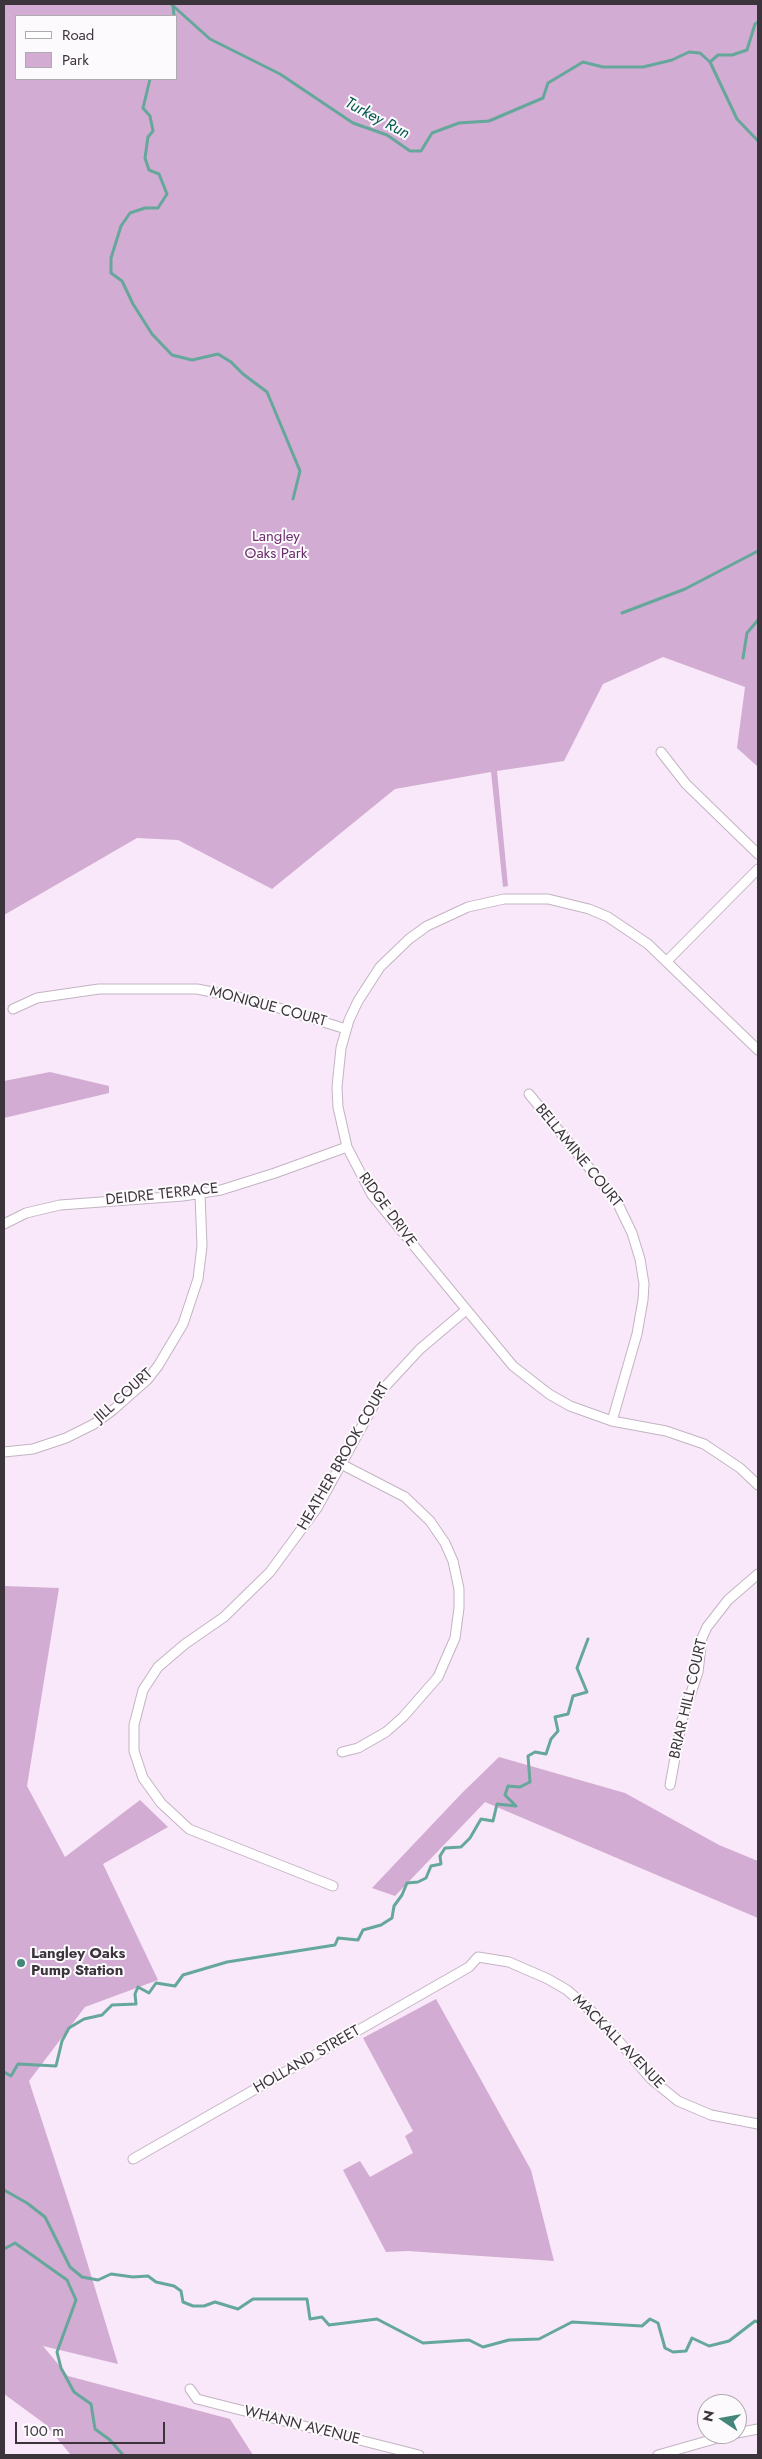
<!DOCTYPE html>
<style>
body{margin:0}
#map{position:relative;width:762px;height:2459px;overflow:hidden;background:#f9e8f9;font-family:Jost,sans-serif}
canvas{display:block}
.frame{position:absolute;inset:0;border:5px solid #3b343b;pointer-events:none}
.legend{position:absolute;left:15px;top:15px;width:162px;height:65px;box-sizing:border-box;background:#fdfafd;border:1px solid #afabaf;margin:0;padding:6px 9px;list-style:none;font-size:15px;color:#3b343b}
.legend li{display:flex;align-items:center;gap:10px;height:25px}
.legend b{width:25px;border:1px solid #afabaf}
.north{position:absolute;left:697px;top:2394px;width:50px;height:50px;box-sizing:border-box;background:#fdfafd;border:1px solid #afabaf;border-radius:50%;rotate:282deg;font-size:14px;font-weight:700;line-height:20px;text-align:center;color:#3b343b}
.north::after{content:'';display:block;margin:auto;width:18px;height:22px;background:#44877a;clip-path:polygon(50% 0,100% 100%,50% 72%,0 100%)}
.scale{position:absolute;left:15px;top:2422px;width:150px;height:22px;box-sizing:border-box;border:2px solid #3b343b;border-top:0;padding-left:6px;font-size:15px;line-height:18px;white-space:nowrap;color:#3b343b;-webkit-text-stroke:4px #fdfafd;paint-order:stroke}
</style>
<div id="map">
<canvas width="762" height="2459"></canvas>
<div class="frame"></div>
<ul class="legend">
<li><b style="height:6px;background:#fff"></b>Road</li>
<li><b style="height:14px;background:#d2acd2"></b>Park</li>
</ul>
<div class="north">N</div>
<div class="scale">100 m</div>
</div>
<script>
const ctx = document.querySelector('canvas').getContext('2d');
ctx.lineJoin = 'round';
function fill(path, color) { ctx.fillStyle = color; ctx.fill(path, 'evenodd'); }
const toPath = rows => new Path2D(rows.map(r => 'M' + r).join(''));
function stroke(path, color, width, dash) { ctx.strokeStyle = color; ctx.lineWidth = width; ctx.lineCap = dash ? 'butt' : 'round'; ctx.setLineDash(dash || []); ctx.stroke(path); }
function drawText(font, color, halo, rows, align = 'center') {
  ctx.font = font + ' Jost,sans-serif'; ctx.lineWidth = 4; ctx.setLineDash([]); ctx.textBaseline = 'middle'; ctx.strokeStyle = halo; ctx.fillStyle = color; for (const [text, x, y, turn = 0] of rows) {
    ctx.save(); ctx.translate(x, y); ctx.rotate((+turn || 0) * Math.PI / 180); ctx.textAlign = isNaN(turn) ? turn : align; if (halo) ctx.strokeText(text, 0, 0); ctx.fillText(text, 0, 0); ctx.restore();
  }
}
fill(toPath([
 [4,4,758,4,758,767,737,748,745,687,663,657,603,684,564,761,497,771,508,886,503,887,491,772,395,789,272,889,178,840,137,838,4,915],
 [176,16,176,79,16,79,16,16],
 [50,1072,109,1086,109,1093,4,1118,4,1081],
 [4,1586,59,1588,27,1786,65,1857,140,1800,168,1827,103,1864,158,1980,85,2007,29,2081,74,2219,118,2364,43,2346,68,2376,230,2419,253,2455,71,2455,45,2424,4,2394],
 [499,1757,625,1793,719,1845,758,1861,758,1918,485,1802,395,1896,372,1888,462,1793],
 [436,1999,531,2170,554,2261,408,2251,386,2252,343,2170,360,2161,370,2177,413,2153,405,2136,413,2131,363,2038]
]), '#d2acd2');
stroke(toPath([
 [171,4,210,39,280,74,353,123,387,135,410,151,421,151,432,133,459,123,489,121,543,98,548,83,583,62,603,67,643,67,672,60,689,52,700,53,710,62,737,119,758,141],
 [173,7,174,16],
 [710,62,718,55,732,55,747,50,755,24,758,22],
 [150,79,143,108,150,116,153,131,148,137,145,158,149,170,159,174,167,194,158,208,145,208,130,213,121,226,111,258,111,273,122,281,133,304,152,334,172,355,192,360,218,354,231,362,243,374,267,392,300,471,293,499],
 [622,613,685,589,758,551],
 [743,658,747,633,758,620],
 [4,2072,11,2076,18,2064,56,2066,62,2041,69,2028,84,2019,102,2015,112,2005,136,2004,135,1994,138,1987,149,1993,156,1983,175,1986,183,1975,227,1962,335,1945,338,1938,358,1940,363,1930,381,1925,392,1918,394,1906,402,1895,407,1883,418,1882,426,1878,431,1866,441,1864,440,1856,445,1848,461,1847,470,1838,481,1819,493,1821,497,1804,516,1806,505,1795,508,1786,520,1787,530,1782,528,1756,535,1752,546,1754,551,1739,558,1731,555,1717,568,1714,573,1696,587,1692,577,1668,588,1639],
 [4,2190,27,2203,45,2217,70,2267,82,2277,98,2280,111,2274,133,2277,148,2276,156,2282,174,2286,181,2291,183,2302,193,2306,204,2306,215,2302,238,2309,253,2299,307,2299,310,2319,322,2317,329,2325,377,2319,423,2343,469,2340,483,2347,509,2340,539,2339,572,2322,642,2326,650,2319,658,2323,665,2348,673,2352,686,2351,692,2338,709,2346,729,2341,755,2321,758,2322],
 [4,2249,15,2243,67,2280,76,2300,57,2352,61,2368,74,2392,91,2404,95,2429,110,2440,123,2455]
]), '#66a79b', 3);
const minor = toPath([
 [661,752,686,784,758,854],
 [667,961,758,869],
 [13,1009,37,998,99,989,197,989,253,1000,346,1029],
 [758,1050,648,944,608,917,589,909,548,899,504,899,468,907,427,926,409,939,380,967,358,1001,349,1020,341,1048,337,1087,338,1107,347,1147,372,1195,513,1366,549,1394,570,1406,612,1421,666,1431,704,1444,740,1468,758,1485],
 [529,1094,617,1202,632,1233,640,1259,644,1284,643,1300,637,1334,612,1421],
 [4,1224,26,1213,60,1205,183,1196,221,1190,275,1173,347,1147],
 [4,1452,33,1449,66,1438,94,1424,113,1410,147,1380,158,1366,183,1324,198,1279,202,1246,200,1194],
 [341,1464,405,1497,430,1521,445,1543,453,1561,459,1589,459,1608,455,1638,438,1677,403,1717,386,1732,358,1748,342,1752],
 [670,1785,682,1720,698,1672,702,1638,707,1627,728,1600,758,1574],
 [333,1886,189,1829,161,1803,143,1778,134,1751,134,1725,143,1690,158,1667,185,1644,224,1617,270,1572,317,1508,382,1390,420,1349,466,1310],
 [133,2159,469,1967,478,1957,509,1962,548,1979,567,1990,600,2019,651,2079,678,2101,711,2115,758,2124],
 [190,2389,197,2399,419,2455],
 [737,2433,758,2429],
 [658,2455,732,2434]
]);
stroke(minor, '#c3b3c3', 11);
stroke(minor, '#fff', 9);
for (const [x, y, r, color] of [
 [21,1963,5,"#44877a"]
]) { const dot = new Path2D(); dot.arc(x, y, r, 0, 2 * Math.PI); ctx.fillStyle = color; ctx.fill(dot); stroke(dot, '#fdfafd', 2); }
drawText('15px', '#6c2d6e', '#fdfafd', [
 ["Langley",276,537],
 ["Oaks Park",276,554]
]);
drawText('15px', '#3b343b', '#fdfafd', [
 ["MONIQUE COURT",268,1007,15],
 ["BELLAMINE COURT",578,1156,51],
 ["DEIDRE TERRACE",162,1195,-6],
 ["RIDGE DRIVE",387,1210,54],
 ["JILL COURT",124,1396,-42],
 ["HEATHER BROOK COURT",344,1457,-60],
 ["BRIAR HILL COURT",689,1699,-77],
 ["MACKALL AVENUE",618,2042,46],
 ["HOLLAND STREET",307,2060,-30],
 ["WHANN AVENUE",302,2426,14]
]);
drawText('bold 15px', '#3b343b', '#fdfafd', [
 ["Langley Oaks",31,1954],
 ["Pump Station",31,1971]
], 'left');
drawText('italic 16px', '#01584c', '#fdfafd', [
 ["Turkey Run",377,119,28]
]);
</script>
